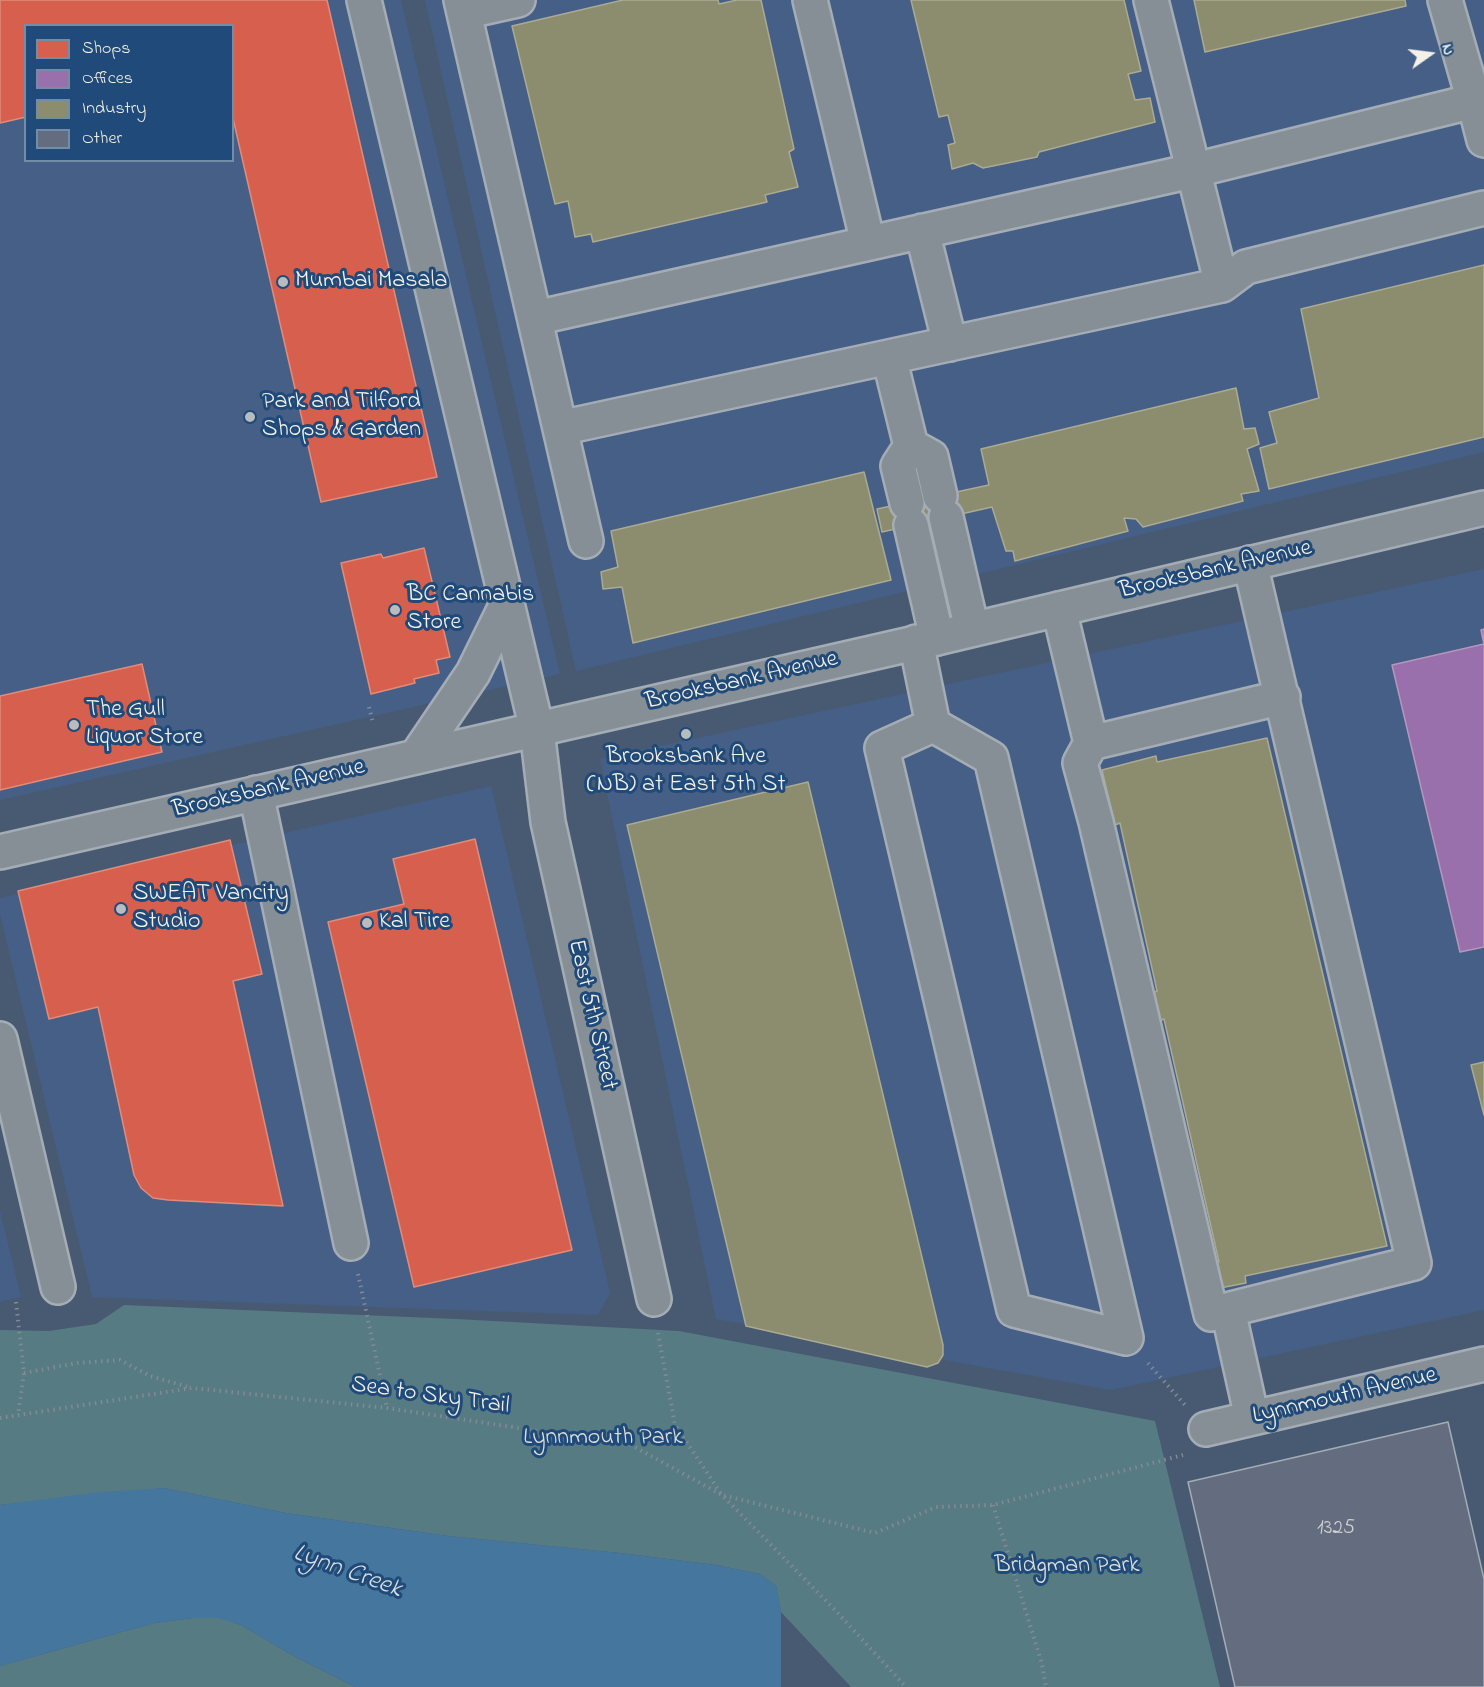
<!DOCTYPE html>
<style>
body{margin:0}
#map{position:relative;width:1484px;height:1687px;overflow:hidden;background:#485a72;font-family:"Indie Flower",sans-serif}
canvas{display:block}
.legend{position:absolute;left:24px;top:24px;width:210px;height:138px;box-sizing:border-box;background:#1f4a7a;border:2px solid #748da6;margin:0;padding:8px 10px;list-style:none;font-size:18px;color:#f4f1e8}
.legend li{display:flex;align-items:center;gap:12px;height:30px}
.legend b{width:30px;border:2px solid #748da6}
.north{position:absolute;left:1400px;top:24px;width:60px;height:60px;-webkit-text-stroke:4px #1f4a7a;paint-order:stroke;rotate:76deg;font-size:16px;font-weight:700;line-height:24px;text-align:center;color:#f4f1e8}
.north::after{content:'';display:block;margin:auto;width:21px;height:27px;background:#f4f1e8;clip-path:polygon(50% 0,100% 100%,50% 72%,0 100%)}
</style>
<div id="map">
<canvas width="1484" height="1687"></canvas>
<ul class="legend">
<li><b style="height:16px;background:#d6604d"></b>Shops</li>
<li><b style="height:16px;background:#9970ab"></b>Offices</li>
<li><b style="height:16px;background:#8c8c6e"></b>Industry</li>
<li><b style="height:16px;background:#646d7f"></b>Other</li>
</ul>
<div class="north">N</div>
</div>
<script>
const ctx = document.querySelector('canvas').getContext('2d');
ctx.lineJoin = 'round';
function fill(path, color) { ctx.fillStyle = color; ctx.fill(path, 'evenodd'); }
const toPath = rows => new Path2D(rows.map(r => 'M' + r).join(''));
function stroke(path, color, width, dash) { ctx.strokeStyle = color; ctx.lineWidth = width; ctx.lineCap = dash ? 'butt' : 'round'; ctx.setLineDash(dash || []); ctx.stroke(path); }
function drawText(font, color, halo, rows, align = 'center') {
  ctx.font = font + ' "Indie Flower",sans-serif'; ctx.lineWidth = 6; ctx.setLineDash([]); ctx.textBaseline = 'middle'; ctx.strokeStyle = halo; ctx.fillStyle = color; for (const [text, x, y, turn = 0] of rows) {
    ctx.save(); ctx.translate(x, y); ctx.rotate((+turn || 0) * Math.PI / 180); ctx.textAlign = isNaN(turn) ? turn : align; if (halo) ctx.strokeText(text, 0, 0); ctx.fillText(text, 0, 0); ctx.restore();
  }
}
fill(toPath([
 [0,0,401,0,560,674,0,800],
 [26,26,232,26,232,160,26,160],
 [425,0,1484,0,1484,452,576,671],
 [1484,569,1484,1310,1111,1390,716,1319,600,759],
 [491,786,610,1293,598,1315,92,1297,0,914,0,898],
 [0,1211,21,1297,0,1302]
]), '#465f87');
fill(toPath([
 [124,1305,456,1319,679,1331,1155,1421,1220,1687,851,1687,781,1612,776,1586,760,1574,716,1565,620,1553,448,1536,286,1513,164,1488,0,1505,0,1330,49,1331,96,1324],
 [193,1618,220,1618,241,1625,297,1658,355,1687,0,1687,0,1666,154,1623]
]), '#577b83');
fill(toPath([
 [164,1488,286,1513,448,1536,620,1553,716,1565,760,1574,776,1585,781,1612,781,1687,355,1687,297,1658,241,1625,219,1618,193,1618,154,1623,0,1666,0,1505,99,1492]
]), '#45779e');
const shops = toPath([
 [0,0,327,0,437,477,321,502,232,114,232,26,26,26,26,117,0,123,0,0],
 [424,548,450,657,436,660,439,673,414,679,415,683,371,694,341,563,381,554,383,558,424,548],
 [142,664,162,752,0,790,0,696,142,664],
 [475,839,572,1250,414,1287,328,922,404,904,393,859,475,839],
 [230,840,262,974,233,981,283,1206,168,1200,153,1198,141,1188,134,1175,98,1007,49,1019,18,891,230,840]
]);
fill(shops, '#d6604d');
stroke(shops, '#df8c7c', 1.5);
const offices = toPath([
 [1484,629,1484,947,1460,952,1392,665,1484,644,1481,630,1484,629]
]);
fill(offices, '#9970ab');
stroke(offices, '#b497bd', 1.5);
const industry = toPath([
 [623,0,718,0,719,4,737,0,761,0,794,149,789,152,798,187,765,195,767,202,593,242,591,234,575,237,568,201,555,204,512,26,623,0],
 [911,0,1124,0,1141,71,1128,74,1135,100,1150,98,1155,122,1039,152,1037,157,983,168,973,163,952,169,948,145,955,143,948,115,939,117,911,0],
 [1194,0,1405,0,1406,6,1205,52,1194,0],
 [1484,265,1484,437,1269,489,1260,448,1277,443,1269,412,1319,398,1301,309,1484,265],
 [1236,388,1244,429,1255,428,1259,444,1247,449,1259,491,1241,494,1243,501,1143,527,1136,519,1124,518,1128,531,1015,561,1013,551,1006,551,992,507,882,532,877,509,989,485,981,449,1236,388],
 [864,472,891,580,633,643,622,587,603,589,601,572,618,567,611,531,864,472],
 [1267,738,1387,1246,1245,1276,1246,1283,1220,1288,1215,1264,1219,1262,1164,1019,1159,1021,1152,993,1157,991,1120,823,1115,825,1102,770,1156,756,1157,762,1267,738],
 [808,782,943,1345,943,1355,938,1363,927,1367,746,1326,627,825,808,782],
 [1484,1062,1484,1115,1471,1065,1484,1062]
]);
fill(industry, '#8c8c6e');
stroke(industry, '#abaa93', 1.5);
const building = toPath([
 [1448,1422,1484,1579,1484,1687,1235,1687,1188,1482,1448,1422]
]);
fill(building, '#646d7f');
stroke(building, '#a4acb5', 1.5);
const minor = toPath([
 [364,0,537,730,548,822,654,1299],
 [461,0,586,541],
 [810,0,868,243],
 [1151,0,1222,285],
 [1445,0,1474,101],
 [464,12,518,0],
 [922,231,950,344],
 [535,318,1183,173,1474,101,1484,140],
 [889,357,911,446,898,466,907,503],
 [560,428,1222,285,1246,267,1484,208],
 [911,446,931,457,940,496],
 [946,517,972,629],
 [911,525,937,638],
 [1059,609,1091,743,1080,763,1096,822,1211,1314,1414,1263,1250,563],
 [916,642,933,725,882,748,1014,1310,1126,1338,991,758,933,725],
 [1091,743,1283,697],
 [256,793,351,1243],
 [0,1039,58,1287],
 [1228,1310,1252,1418],
 [1206,1429,1484,1364]
]);
const major = toPath([
 [416,757,473,673,507,604],
 [0,852,937,638,1484,508]
]);
stroke(minor, '#a4acb5', 38);
stroke(major, '#a4acb5', 38);
stroke(toPath([
 [369,707,373,723],
 [358,1274,387,1408],
 [16,1302,24,1373,18,1415],
 [658,1333,675,1425,722,1495,875,1533,936,1507,993,1505,1183,1455],
 [1148,1363,1185,1405],
 [24,1373,77,1363,120,1360,150,1376,188,1387],
 [0,1418,192,1388,387,1408,631,1445,722,1495,835,1610,906,1687],
 [993,1505,1042,1664,1046,1687]
]), '#818a95', 4, [1.5, 4.5]);
stroke(minor, '#878f96', 33);
stroke(major, '#878f96', 33);
for (const [x, y, r, color] of [
 [283,282,6,"#b8bcbf"],
 [250,417,6,"#b8bcbf"],
 [395,610,6,"#b8bcbf"],
 [74,725,6,"#b8bcbf"],
 [686,734,6,"#b8bcbf"],
 [121,909,6,"#b8bcbf"],
 [367,923,6,"#b8bcbf"]
]) { const dot = new Path2D(); dot.arc(x, y, r, 0, 2 * Math.PI); ctx.fillStyle = color; ctx.fill(dot); stroke(dot, '#1f4a7a', 2); }
drawText('21px', '#d0d0ce', null, [
 ["1325",1336,1530]
]);
drawText('24px', '#f4f1e8', '#1f4a7a', [
 ["Mumbai Masala",295,282],
 ["Park and Tilford",262,403],
 ["Shops & Garden",262,431],
 ["BC Cannabis",407,596],
 ["Store",407,624],
 ["The Gull",86,711],
 ["Liquor Store",86,739],
 ["Brooksbank Ave",686,758,"center"],
 ["(NB) at East 5th St",686,786,"center"],
 ["SWEAT Vancity",133,895],
 ["Studio",133,923],
 ["Kal Tire",379,923]
], 'left');
drawText('24px', '#f4f1e8', '#1f4a7a', [
 ["Brooksbank Avenue",1216,571,-13],
 ["Brooksbank Avenue",742,682,-13],
 ["Brooksbank Avenue",269,790,-13],
 ["East 5th Street",591,1015,77],
 ["Sea to Sky Trail",430,1397,8],
 ["Lynnmouth Avenue",1345,1397,-13]
]);
drawText('24px', '#dde0d9', '#1f4a7a', [
 ["Lynnmouth Park",603,1439],
 ["Bridgman Park",1067,1567]
]);
drawText('italic 26px', '#dadfde', '#1f4a7a', [
 ["Lynn Creek",347,1573,20]
]);
</script>
